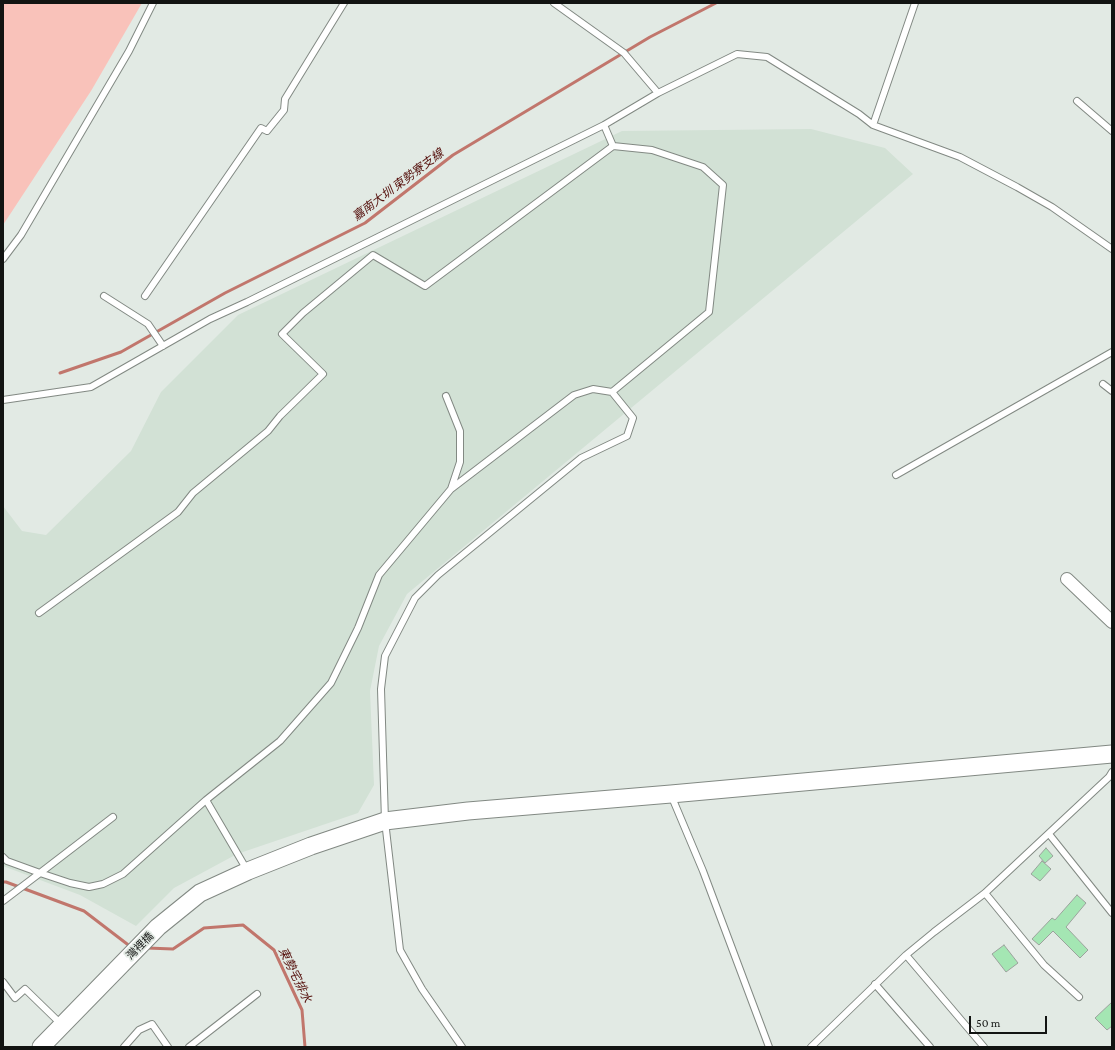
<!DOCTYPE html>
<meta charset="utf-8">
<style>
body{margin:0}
#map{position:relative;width:1115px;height:1050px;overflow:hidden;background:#e2eae4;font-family:"Crimson Pro",serif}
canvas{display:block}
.frame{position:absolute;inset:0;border:4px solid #121412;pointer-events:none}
.scale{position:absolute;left:969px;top:1016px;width:78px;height:18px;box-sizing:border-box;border:2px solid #121412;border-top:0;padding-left:5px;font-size:12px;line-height:14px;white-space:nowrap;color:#121412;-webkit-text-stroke:3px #e2eae4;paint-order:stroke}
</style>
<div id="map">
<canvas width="1115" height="1050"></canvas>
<div class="frame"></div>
<div class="scale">50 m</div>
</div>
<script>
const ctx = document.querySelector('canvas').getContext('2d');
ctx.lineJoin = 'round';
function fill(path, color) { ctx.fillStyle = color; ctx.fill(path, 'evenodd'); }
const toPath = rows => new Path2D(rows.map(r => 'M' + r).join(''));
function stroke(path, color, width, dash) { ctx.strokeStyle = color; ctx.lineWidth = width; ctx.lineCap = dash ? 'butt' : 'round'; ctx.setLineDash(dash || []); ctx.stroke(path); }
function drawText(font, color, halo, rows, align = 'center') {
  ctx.font = font + ' "Crimson Pro","Noto Sans TC",serif'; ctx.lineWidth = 3.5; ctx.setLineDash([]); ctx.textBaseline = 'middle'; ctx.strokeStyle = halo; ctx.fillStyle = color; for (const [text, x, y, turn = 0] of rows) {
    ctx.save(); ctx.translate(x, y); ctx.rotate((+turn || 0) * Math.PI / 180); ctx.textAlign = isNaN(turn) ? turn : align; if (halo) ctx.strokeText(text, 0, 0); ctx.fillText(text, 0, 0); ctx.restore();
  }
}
fill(toPath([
 [811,129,885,148,913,174,407,594,379,646,370,691,374,785,358,813,237,854,174,888,136,926,80,895,3,866,3,506,22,531,46,535,131,451,161,392,238,315,622,131]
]), '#d2e1d5');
fill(toPath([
 [3,3,142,3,91,91,3,225]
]), '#f9c2ba');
stroke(toPath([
 [60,373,121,352,225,293,365,223,453,155,650,37,716,3],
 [3,882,6,882,84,911,131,947],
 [147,948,173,949,204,928,243,925,274,950,302,1010,305,1047]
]), '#c1766c', 3);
const building = toPath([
 [1046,848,1053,856,1045,863,1039,856,1046,848],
 [1042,861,1051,869,1040,881,1031,874,1042,861],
 [1077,895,1086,903,1066,927,1088,950,1080,958,1053,931,1039,945,1032,939,1052,918,1055,920,1077,895],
 [1004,945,1018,963,1006,972,992,954,1004,945],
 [1112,1002,1112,1026,1107,1030,1095,1018,1112,1002]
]);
fill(building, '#a4e6b3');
stroke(building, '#9ba29c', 1);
const lane = toPath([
 [554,3,624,53,658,93,737,54,767,57,859,114,873,125,960,157,1017,187,1052,207,1112,249],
 [1077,101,1112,131],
 [604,125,613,146,652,150,703,167,723,185,709,312,612,392],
 [873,125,915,3],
 [3,259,21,235,129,51,153,3],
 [104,296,148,324,163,346],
 [145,296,261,128,267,131,284,110,285,99,344,3],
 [1103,384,1112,391],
 [3,400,91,387,210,319,247,302,604,125,658,93],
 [896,475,1112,352],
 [451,489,574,395,593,389,612,392,633,418,627,436,581,458,438,575,415,598,385,656,381,689,385,821,400,950,422,989,462,1047],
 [39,613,178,512,193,493,268,431,280,416,323,374,282,334,303,313,373,255,425,286,613,146],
 [671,795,703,871,769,1047],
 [206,800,247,870],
 [1049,834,1112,913],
 [3,857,7,861,40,873,113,817],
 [985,893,1044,965,1079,997],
 [3,901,40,873,70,883,89,887,103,884,123,874,206,800,280,741,331,683,358,628,379,575,451,489,460,462,460,431,446,396],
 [906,955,984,1047],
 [3,982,15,998,25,989,61,1024],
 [875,984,930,1047],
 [124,1047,139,1030,152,1024,168,1047],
 [189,1047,257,994],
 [811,1047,906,955,934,932,985,893,1109,777,1112,772]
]);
const street = toPath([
 [1067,579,1112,622]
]);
const secondary = toPath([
 [41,1047,158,927,200,893,248,871,311,846,385,821,468,811,671,794,1112,754]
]);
stroke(lane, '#828983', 8);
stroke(street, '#828983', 14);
stroke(secondary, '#828983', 19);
stroke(lane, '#fff', 6);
stroke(street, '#fff', 12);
stroke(secondary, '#fff', 17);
drawText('11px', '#121412', '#e2eae4', [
 ["灣裡橋",140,946,-45]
]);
drawText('italic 12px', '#55100c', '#e2eae4', [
 ["嘉南大圳 東勢寮支線",398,185,-37],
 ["東勢宅排水",295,975,64]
]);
</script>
